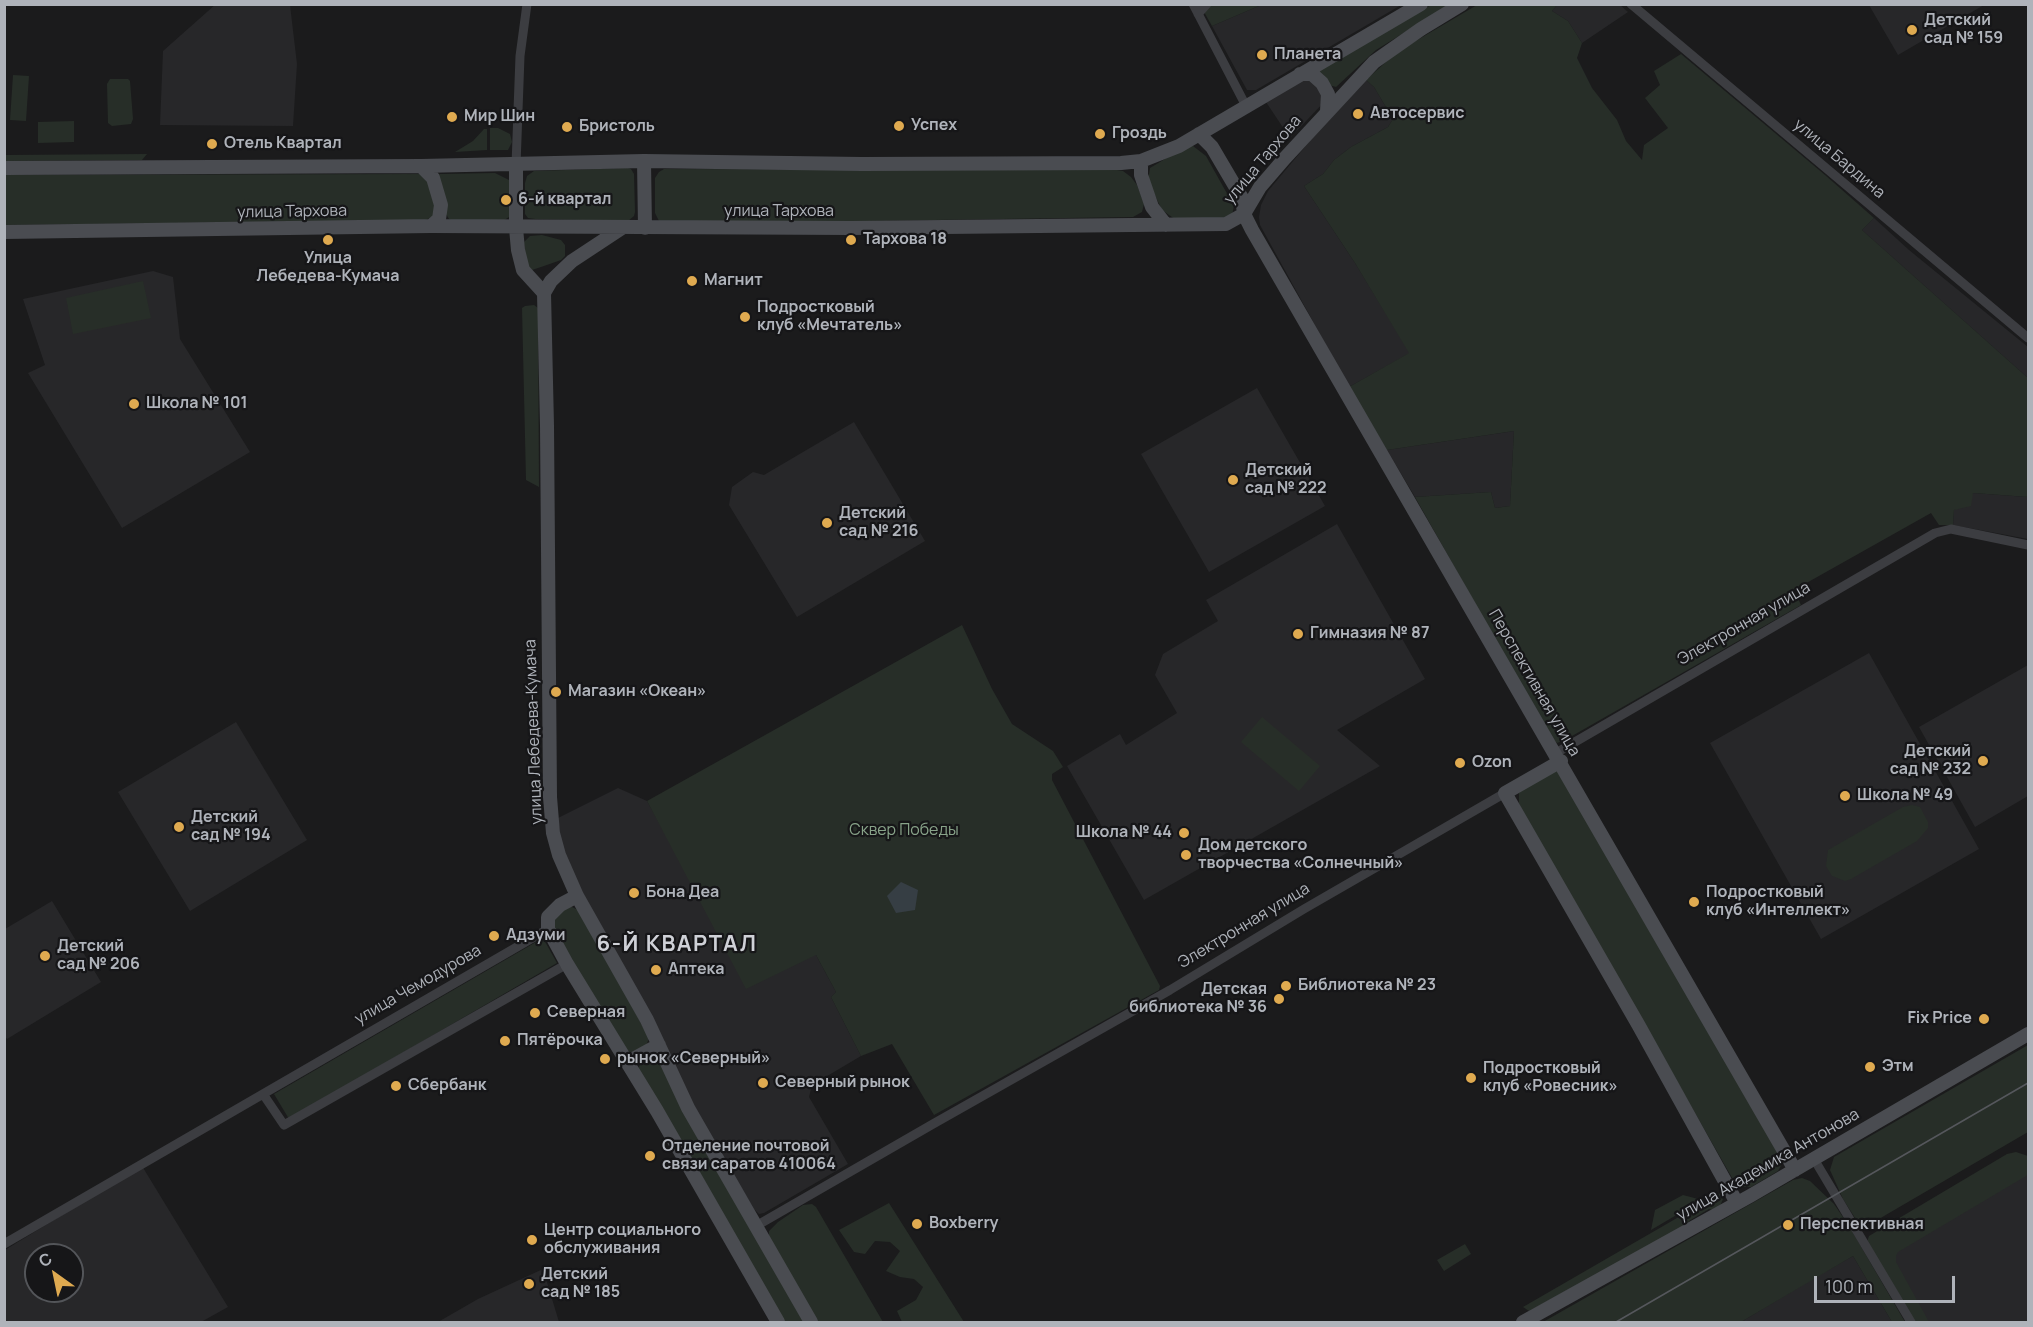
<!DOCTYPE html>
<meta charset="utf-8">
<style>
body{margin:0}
#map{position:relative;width:2033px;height:1327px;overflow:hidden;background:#1b1b1c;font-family:Manrope,sans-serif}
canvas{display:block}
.frame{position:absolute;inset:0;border:6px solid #afb3ba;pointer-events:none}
.north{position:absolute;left:24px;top:1243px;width:60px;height:60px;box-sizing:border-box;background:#161618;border:2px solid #535559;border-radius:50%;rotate:327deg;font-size:16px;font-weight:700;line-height:24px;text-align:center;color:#afb3ba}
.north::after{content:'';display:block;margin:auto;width:21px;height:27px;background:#dfaa50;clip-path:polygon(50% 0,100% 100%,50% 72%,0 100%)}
.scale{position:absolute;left:1814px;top:1276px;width:141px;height:27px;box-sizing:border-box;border:3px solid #afb3ba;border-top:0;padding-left:8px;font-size:18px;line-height:21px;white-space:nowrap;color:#afb3ba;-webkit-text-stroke:4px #161618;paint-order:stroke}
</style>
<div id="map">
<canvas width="2033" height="1327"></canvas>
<div class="frame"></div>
<div class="north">С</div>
<div class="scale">100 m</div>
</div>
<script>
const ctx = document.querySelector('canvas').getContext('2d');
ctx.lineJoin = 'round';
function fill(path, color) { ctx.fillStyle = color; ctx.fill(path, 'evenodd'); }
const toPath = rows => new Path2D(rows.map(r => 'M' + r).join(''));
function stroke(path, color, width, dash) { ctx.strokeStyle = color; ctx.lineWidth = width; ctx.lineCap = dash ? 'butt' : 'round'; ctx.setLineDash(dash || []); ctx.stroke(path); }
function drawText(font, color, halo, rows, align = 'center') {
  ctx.font = font + ' Manrope,sans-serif'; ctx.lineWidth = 4.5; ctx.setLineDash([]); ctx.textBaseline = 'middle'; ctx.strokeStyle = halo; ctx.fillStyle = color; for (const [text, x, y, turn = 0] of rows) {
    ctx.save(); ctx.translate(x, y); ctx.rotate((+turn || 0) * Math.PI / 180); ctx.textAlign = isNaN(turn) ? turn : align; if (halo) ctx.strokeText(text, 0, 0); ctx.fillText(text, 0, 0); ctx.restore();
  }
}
fill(toPath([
 [216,4,290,5,297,64,293,126,160,125,163,51],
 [1619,4,1628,12,1582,43,1568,21,1552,11,1557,5],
 [1261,5,1401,5,1256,90,1247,90,1212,26],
 [1869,5,1984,5,1898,55],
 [1305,78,1310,78,1325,96,1325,101,1290,138,1266,102],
 [1366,80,1374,87,1393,119,1388,127,1351,147,1334,160,1323,174,1304,186,1355,263,1410,353,1349,387,1260,225,1259,217,1261,205,1268,191,1340,105],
 [1874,218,1909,250,2028,347,2028,378,1862,230],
 [153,271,173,277,180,339,250,452,122,528,28,373,45,365,23,299],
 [1257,388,1325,506,1209,572,1141,454],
 [854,422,925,541,797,617,729,505,732,487,753,472,764,475],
 [1514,431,1510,506,1495,508,1491,492,1415,497,1387,450],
 [1973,493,2028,497,2028,539,1953,525,1954,510],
 [1337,524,1425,679,1337,730,1380,766,1144,900,1067,766,1120,734,1126,745,1177,713,1155,675,1163,654,1218,621,1206,600],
 [1869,653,1979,849,1821,939,1710,743],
 [2028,665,2028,796,1975,827,1919,727],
 [236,722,307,840,190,911,118,792],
 [618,788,647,801,671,844,816,955,836,992,831,997,861,1056,812,1085,809,1097,848,1164,764,1213,759,1214,754,1209,696,1112,572,873,561,843,558,818],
 [52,901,101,982,7,1039,4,1035,5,929],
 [2028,1159,2028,1322,1922,1322,1877,1246],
 [142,1166,228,1307,201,1322,5,1322,5,1250],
 [36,1255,72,1255,72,1291,36,1291],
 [1853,1256,1892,1322,1741,1322,1809,1281],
 [543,1269,559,1322,438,1322,478,1299]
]), '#272729');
fill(toPath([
 [1200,5,1261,5,1212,26],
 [1431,5,1449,5,1376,50,1336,87,1329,85,1320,75,1319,70,1321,68],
 [1477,5,1557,5,1552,11,1568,21,1582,43,1577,58,1592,88,1617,120,1626,141,1642,160,1644,145,1668,128,1645,98,1660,85,1654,71,1681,54,1825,175,1874,218,1862,230,2028,378,2028,497,1973,493,1971,506,1954,510,1953,525,1939,525,1931,513,1794,590,1801,605,1565,740,1557,743,1551,738,1415,497,1491,492,1495,508,1510,506,1514,431,1387,450,1349,387,1409,353,1355,263,1304,186,1323,174,1334,160,1351,147,1388,127,1393,119,1374,87,1366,80,1397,52],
 [13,75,29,76,26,121,10,120],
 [110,79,128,79,130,81,133,119,131,124,112,126,108,123,107,84],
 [74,121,74,142,38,143,38,122],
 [490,128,498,128,510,134,512,142,508,150,490,150],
 [484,129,487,129,487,150,455,152,473,141],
 [1193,146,1206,156,1234,206,1232,215,1227,218,1176,220,1162,210,1148,181,1150,168,1185,147],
 [147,154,142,160,4,161,5,155],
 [628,168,631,169,634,174,635,212,634,216,628,221,535,219,528,218,525,214,525,183,527,176,534,171],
 [664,169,1117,170,1123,171,1131,177,1137,185,1144,204,1142,212,1133,217,672,224,659,221,655,213,655,178,659,172],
 [495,173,511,181,509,217,503,221,454,222,449,219,446,214,436,176,440,174],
 [422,174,426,175,436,211,432,217,425,220,5,225,4,175],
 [542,235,561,240,565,245,565,256,561,260,544,266,532,270,527,269,526,268,524,242,530,236],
 [143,281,151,318,73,334,66,298],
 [534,305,538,308,539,487,526,480,522,308,525,306],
 [962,625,992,689,1012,724,1053,751,1063,767,1052,774,1052,780,1160,986,1159,990,934,1115,892,1044,861,1056,831,997,836,992,816,955,746,989,647,801],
 [1262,717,1320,766,1299,791,1241,742],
 [1554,770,1559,772,1782,1157,1782,1164,1778,1171,1751,1187,1740,1187,1735,1183,1523,812,1519,804,1519,793,1523,787],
 [1912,805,1920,807,1928,822,1928,828,1917,841,1851,879,1845,881,1832,876,1826,866,1828,850,1903,807],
 [567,907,572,907,580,911,649,1038,645,1049,632,1054,628,1053,552,928,553,917],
 [543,938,557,963,289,1119,274,1094],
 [2028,1045,2028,1132,1872,1223,1861,1222,1855,1218,1843,1199,1830,1170,1834,1157],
 [656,1057,660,1061,804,1322,782,1322,638,1069,641,1062,648,1058],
 [2016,1152,2028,1156,2028,1173,2026,1176,1898,1252,1896,1256,1896,1262,1929,1322,1914,1322,1867,1242,1869,1236,2007,1154],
 [1802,1178,1810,1181,1834,1204,1849,1226,1905,1322,1892,1322,1853,1256,1741,1322,1543,1322,1793,1180],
 [1722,1192,1723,1199,1720,1206,1713,1210,1709,1209,1689,1221,1686,1226,1529,1311,1523,1307],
 [1683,1195,1702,1200,1651,1230,1655,1210],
 [889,1203,964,1322,902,1322,897,1311,916,1300,923,1287,914,1279,900,1277,886,1271,900,1251,890,1242,875,1241,865,1254,854,1252,839,1230],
 [812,1204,816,1207,883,1322,816,1322,769,1237,769,1231,778,1222,803,1205],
 [1465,1244,1471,1254,1444,1271,1437,1260]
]), '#272e28');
fill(toPath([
 [901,882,918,890,915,910,896,913,887,896]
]), '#363e44');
stroke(toPath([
 [1193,4,1246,106],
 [1631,4,2028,338],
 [1198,14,1207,4],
 [516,165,520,56,527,4],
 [1556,753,1935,533,1951,529,2028,545],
 [263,1094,284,1125,567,964],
 [1814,1159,1911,1322],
 [756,1226,933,1124,1170,990,1304,909,1505,793],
 [4,1244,548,929]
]), '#3c3d41', 9);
stroke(toPath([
 [1300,74,1312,74,1322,83,1328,94,1327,111],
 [1199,134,1212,147,1242,198,1244,214,1252,230,1795,1170],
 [644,161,645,228],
 [1141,161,1141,175,1152,207,1166,225],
 [516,165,516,228,518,250,523,270,544,293],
 [421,166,433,178,441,205,439,219,431,226],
 [4,168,421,166,644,161,862,164,1121,163,1141,161,1179,146,1421,4],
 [622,228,572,261,551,281,544,293,547,426,550,797,553,833,559,855,577,896,647,1020,688,1108,811,1322],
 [4,232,431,226,851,228,1226,224,1244,214,1260,187,1285,158,1374,62,1421,29,1462,4],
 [1561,761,1505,793,1639,1026,1737,1203],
 [577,896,560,905,548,917,548,929,567,964,657,1111,778,1322],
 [628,1062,659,1045],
 [1523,1322,1750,1196,2028,1034]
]), '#4a4c51', 14);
stroke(toPath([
 [1616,1322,2028,1083]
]), '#55575c', 1.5);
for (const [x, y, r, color] of [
 [1912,30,6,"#dfaa50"],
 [1262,55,6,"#dfaa50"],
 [1358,114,6,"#dfaa50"],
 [452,117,6,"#dfaa50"],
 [899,126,6,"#dfaa50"],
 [567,127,6,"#dfaa50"],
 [1100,134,6,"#dfaa50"],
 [212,144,6,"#dfaa50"],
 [506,200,6,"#dfaa50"],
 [328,240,6,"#dfaa50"],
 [851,240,6,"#dfaa50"],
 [692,281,6,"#dfaa50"],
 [745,317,6,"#dfaa50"],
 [134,404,6,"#dfaa50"],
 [1233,480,6,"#dfaa50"],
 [827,523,6,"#dfaa50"],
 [1298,634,6,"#dfaa50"],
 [556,692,6,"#dfaa50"],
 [1983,761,6,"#dfaa50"],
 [1460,763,6,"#dfaa50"],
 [1845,796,6,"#dfaa50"],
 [179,827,6,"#dfaa50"],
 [1184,833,6,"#dfaa50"],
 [1186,855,6,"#dfaa50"],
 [634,893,6,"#dfaa50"],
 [1694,902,6,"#dfaa50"],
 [494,936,6,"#dfaa50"],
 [45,956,6,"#dfaa50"],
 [656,970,6,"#dfaa50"],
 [1286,986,6,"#dfaa50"],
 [1279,999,6,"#dfaa50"],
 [535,1013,6,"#dfaa50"],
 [1984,1019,6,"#dfaa50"],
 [505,1041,6,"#dfaa50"],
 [605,1059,6,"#dfaa50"],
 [1870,1067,6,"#dfaa50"],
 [1471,1078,6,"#dfaa50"],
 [763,1083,6,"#dfaa50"],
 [396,1086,6,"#dfaa50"],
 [650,1156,6,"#dfaa50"],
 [917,1224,6,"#dfaa50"],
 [1788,1225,6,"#dfaa50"],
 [532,1240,6,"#dfaa50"],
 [529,1284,6,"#dfaa50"]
]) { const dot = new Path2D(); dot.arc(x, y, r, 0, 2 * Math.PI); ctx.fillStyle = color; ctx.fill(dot); stroke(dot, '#161618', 2); }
drawText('bold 16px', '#afb3ba', '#161618', [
 ["Детский",1924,21],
 ["сад № 159",1924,39],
 ["Планета",1274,55],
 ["Автосервис",1370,114],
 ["Мир Шин",464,117],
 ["Успех",911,126],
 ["Бристоль",579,127],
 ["Гроздь",1112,134],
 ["Отель Квартал",224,144],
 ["6-й квартал",518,200],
 ["Тархова 18",863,240],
 ["Улица",328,259,"center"],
 ["Лебедева-Кумача",328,277,"center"],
 ["Магнит",704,281],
 ["Подростковый",757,308],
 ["клуб «Мечтатель»",757,326],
 ["Школа № 101",146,404],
 ["Детский",1245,471],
 ["сад № 222",1245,489],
 ["Детский",839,514],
 ["сад № 216",839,532],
 ["Гимназия № 87",1310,634],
 ["Магазин «Океан»",568,692],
 ["Детский",1971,752,"right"],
 ["сад № 232",1971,770,"right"],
 ["Ozon",1472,763],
 ["Школа № 49",1857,796],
 ["Детский",191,818],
 ["сад № 194",191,836],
 ["Школа № 44",1172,833,"right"],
 ["Дом детского",1198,846],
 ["творчества «Солнечный»",1198,864],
 ["Бона Деа",646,893],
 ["Подростковый",1706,893],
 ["клуб «Интеллект»",1706,911],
 ["Адзуми",506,936],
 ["Детский",57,947],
 ["сад № 206",57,965],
 ["Аптека",668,970],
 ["Библиотека № 23",1298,986],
 ["Детская",1267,990,"right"],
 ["библиотека № 36",1267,1008,"right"],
 ["Северная",547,1013],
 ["Fix Price",1972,1019,"right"],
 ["Пятёрочка",517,1041],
 ["рынок «Северный»",617,1059],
 ["Этм",1882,1067],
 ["Подростковый",1483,1069],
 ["клуб «Ровесник»",1483,1087],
 ["Северный рынок",775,1083],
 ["Сбербанк",408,1086],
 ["Отделение почтовой",662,1147],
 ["связи саратов 410064",662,1165],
 ["Boxberry",929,1224],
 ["Перспективная",1800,1225],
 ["Центр социального",544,1231],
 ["обслуживания",544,1249],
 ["Детский",541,1275],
 ["сад № 185",541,1293]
], 'left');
drawText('16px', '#afb3ba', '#161618', [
 ["улица Бардина",1839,159,40],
 ["улица Тархова",1263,160,-50],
 ["улица Тархова",292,212,-1],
 ["улица Тархова",779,212],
 ["Электронная улица",1744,624,-30],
 ["Перспективная улица",1534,683,60],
 ["улица Лебедева-Кумача",534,732,-92],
 ["Электронная улица",1244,926,-31],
 ["улица Чемодурова",418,985,-30],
 ["улица Академика Антонова",1768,1165,-30]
]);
drawText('16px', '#88a389', '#161618', [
 ["Сквер Победы",904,831]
]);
ctx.letterSpacing = '1.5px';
drawText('bold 22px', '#cfd1d7', '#161618', [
 ["6-Й КВАРТАЛ",677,945]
]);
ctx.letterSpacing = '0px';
</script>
